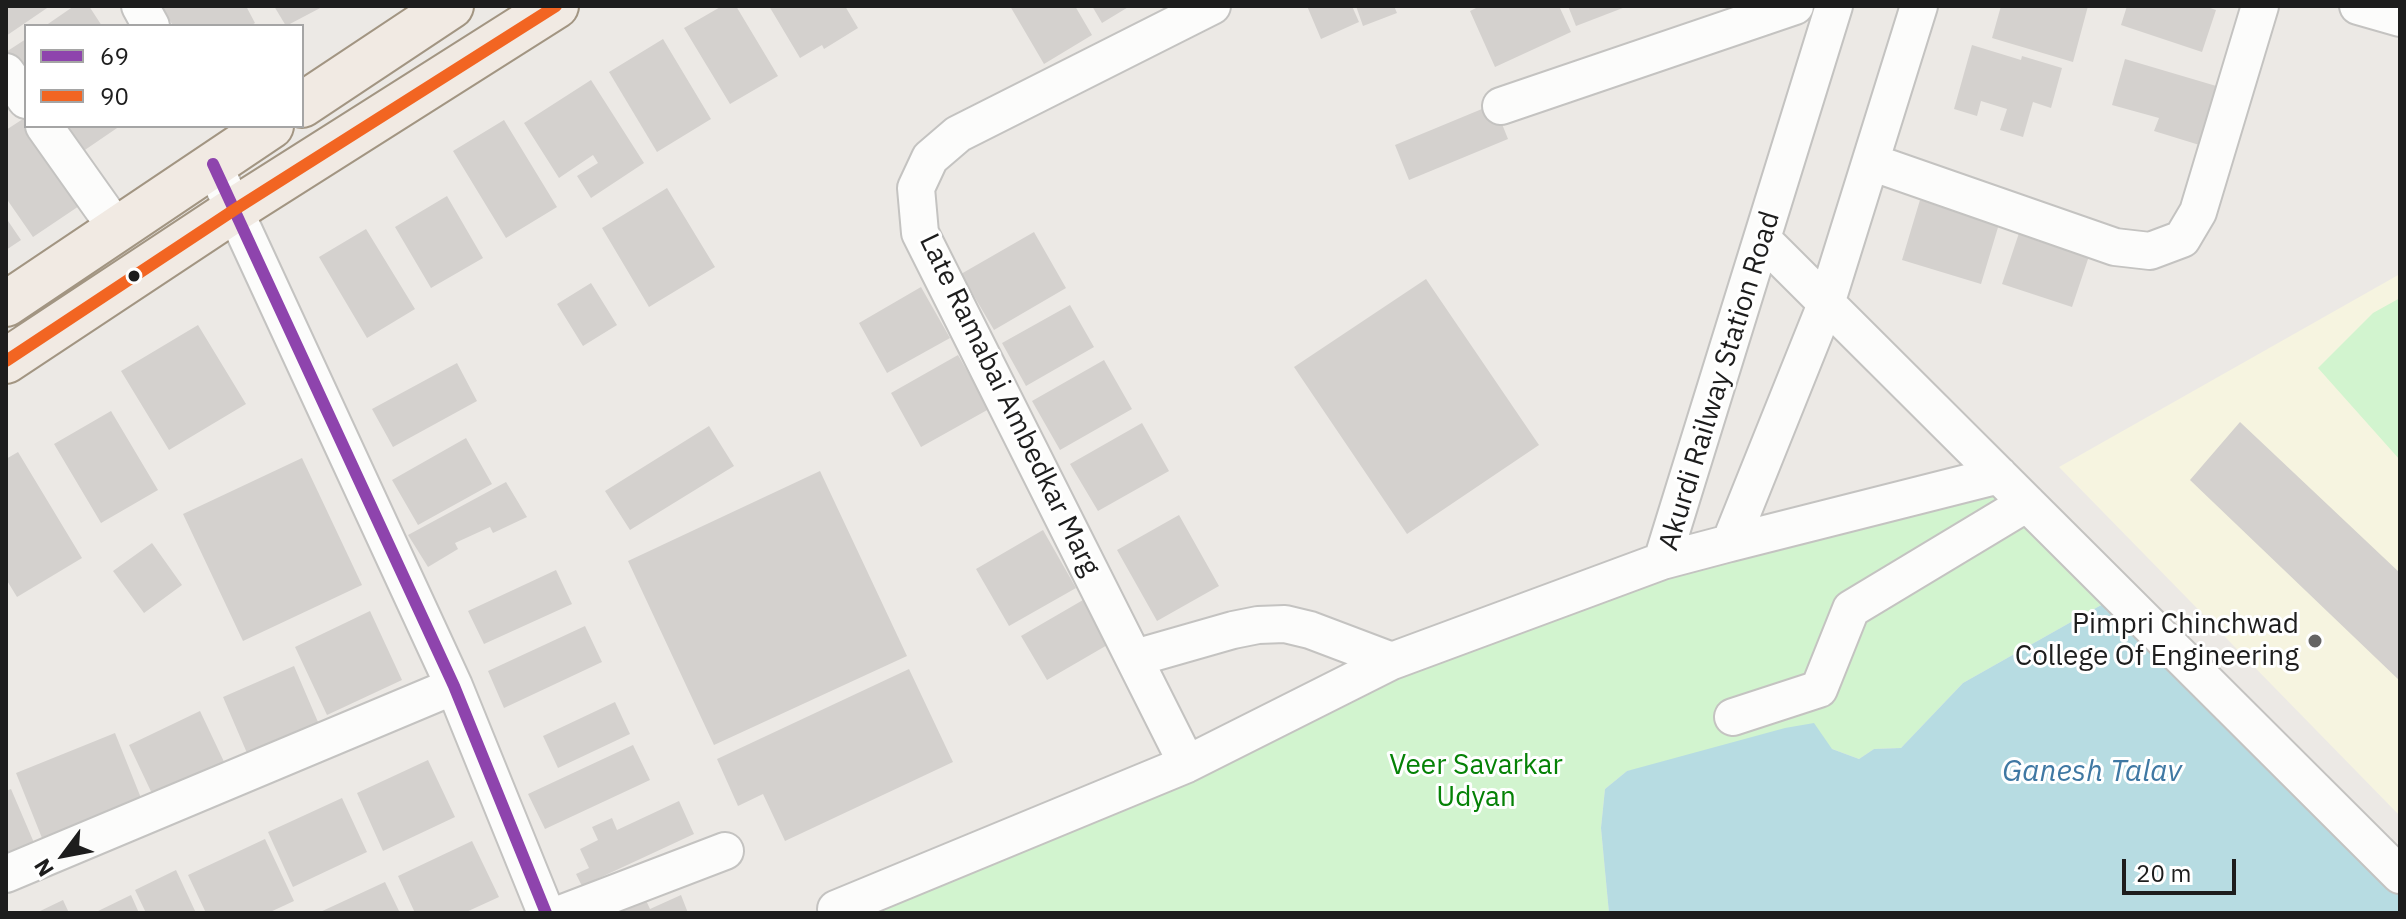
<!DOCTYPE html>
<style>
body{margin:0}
#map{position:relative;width:2406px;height:919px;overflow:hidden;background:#ece9e5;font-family:"IBM Plex Sans",sans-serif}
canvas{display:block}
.frame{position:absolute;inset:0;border:8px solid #1d1d1d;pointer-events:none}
.legend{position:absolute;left:24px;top:24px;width:280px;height:104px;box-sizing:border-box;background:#fff;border:2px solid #a5a5a5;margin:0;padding:10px 14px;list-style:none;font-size:24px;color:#1d1d1d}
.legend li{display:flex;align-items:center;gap:16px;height:40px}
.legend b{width:40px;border:2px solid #a5a5a5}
.north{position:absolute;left:24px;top:815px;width:80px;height:80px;-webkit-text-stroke:6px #fff;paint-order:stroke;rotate:238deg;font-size:22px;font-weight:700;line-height:32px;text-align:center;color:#1d1d1d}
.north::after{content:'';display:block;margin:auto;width:28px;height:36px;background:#1d1d1d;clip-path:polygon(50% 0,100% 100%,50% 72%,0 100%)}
.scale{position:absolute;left:2122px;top:859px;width:114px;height:36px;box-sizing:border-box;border:4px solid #1d1d1d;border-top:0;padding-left:10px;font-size:24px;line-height:28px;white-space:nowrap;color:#1d1d1d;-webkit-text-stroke:6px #fff;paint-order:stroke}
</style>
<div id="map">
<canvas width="2406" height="919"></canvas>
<div class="frame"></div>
<ul class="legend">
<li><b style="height:10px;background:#8e44ad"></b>69</li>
<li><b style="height:10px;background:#f26522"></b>90</li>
</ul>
<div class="north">N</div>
<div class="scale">20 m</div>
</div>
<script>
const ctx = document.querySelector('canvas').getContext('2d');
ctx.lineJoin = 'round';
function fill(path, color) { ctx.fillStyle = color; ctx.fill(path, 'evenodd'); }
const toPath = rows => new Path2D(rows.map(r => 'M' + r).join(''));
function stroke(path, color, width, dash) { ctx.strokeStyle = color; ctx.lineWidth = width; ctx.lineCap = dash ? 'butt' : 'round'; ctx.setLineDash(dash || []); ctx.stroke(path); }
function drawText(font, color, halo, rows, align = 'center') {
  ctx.font = font + ' "IBM Plex Sans",sans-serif'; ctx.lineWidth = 6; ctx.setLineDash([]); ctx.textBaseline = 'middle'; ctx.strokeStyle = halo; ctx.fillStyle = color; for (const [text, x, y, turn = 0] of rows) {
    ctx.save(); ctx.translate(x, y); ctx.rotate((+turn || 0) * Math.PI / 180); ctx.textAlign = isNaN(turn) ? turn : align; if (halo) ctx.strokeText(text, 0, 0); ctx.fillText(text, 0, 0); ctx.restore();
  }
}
fill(toPath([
 [2400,274,2400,816,2059,467]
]), '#f6f4e0');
fill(toPath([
 [2400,298,2400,460,2318,368,2373,313],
 [2001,478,2119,595,1963,683,1901,748,1874,749,1859,759,1832,749,1627,771,1605,789,1601,828,1609,913,873,913,1400,673,1668,562]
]), '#d2f4cf');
fill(toPath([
 [2119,595,2400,881,2400,913,1609,913,1601,828,1605,789,1627,771,1785,728,1814,723,1832,749,1859,759,1874,749,1901,748,1963,683]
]), '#b7dce2');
fill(toPath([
 [6,6,50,6,6,36],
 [74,6,89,6,102,26,45,26],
 [162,6,246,6,255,23,250,26,173,26],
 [274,6,324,6,286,26],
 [722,6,736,6,778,76,730,104,684,28],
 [769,6,845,6,858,28,824,49,822,45,800,58],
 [1010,6,1075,6,1092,35,1044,64],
 [1092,6,1130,6,1102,23],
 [1307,6,1352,6,1359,22,1321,39],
 [1356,6,1394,6,1397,13,1363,26],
 [1480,6,1559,6,1571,32,1495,67,1470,11],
 [1568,6,1628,6,1576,26],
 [2001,6,2088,6,2073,62,1992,38],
 [2127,6,2204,6,2216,10,2202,52,2121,25],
 [26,39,26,91,6,61,6,52],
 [663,39,711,119,657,152,609,72],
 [1972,45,2021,60,2022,56,2062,68,2051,108,2033,102,2023,137,2000,130,2007,109,1981,101,1977,116,1954,109],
 [2125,59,2223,88,2206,147,2154,131,2159,118,2112,105],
 [591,80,644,163,591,198,577,176,598,163,593,155,559,178,524,123],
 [1494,104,1508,139,1409,180,1395,145],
 [26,117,26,126,38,126,88,200,33,237,6,198,6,130],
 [504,120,557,207,506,238,453,151],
 [56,126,120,126,76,156],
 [667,188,715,267,649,307,602,228],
 [447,196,483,258,431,288,395,227],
 [1920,200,1999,224,1981,284,1902,260],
 [6,218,21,240,6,250],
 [366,229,415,309,367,338,319,257],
 [2020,230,2090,253,2072,307,2002,284],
 [1034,232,1066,288,994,330,961,274],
 [1426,279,1539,445,1407,534,1294,367],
 [591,283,617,325,583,346,557,304],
 [921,287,950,338,887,373,859,323],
 [1070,305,1094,347,1026,386,1002,343],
 [198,325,246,404,169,450,121,371],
 [958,355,989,409,921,447,891,393],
 [1104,360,1132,409,1060,450,1032,401],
 [457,363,477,401,393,447,372,409],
 [111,411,158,490,101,523,54,444],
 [2240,422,2400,573,2400,681,2190,480],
 [1142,423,1169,471,1098,511,1070,464],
 [709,426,734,466,630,530,605,491],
 [466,438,492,484,418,525,392,480],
 [18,452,82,558,17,597,6,579,6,459],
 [302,458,362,585,243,641,183,514],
 [820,471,907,656,714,745,628,561],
 [506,482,527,517,493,533,490,527,455,543,458,549,428,567,408,535],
 [1179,515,1219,586,1157,621,1117,550],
 [1043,530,1076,588,1009,626,976,569],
 [152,543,182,585,144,613,113,571],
 [556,570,572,604,484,644,468,611],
 [1083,600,1109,644,1047,680,1021,636],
 [370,611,402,680,327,715,295,647],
 [585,626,602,662,504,708,488,671],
 [294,666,318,722,247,753,223,697],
 [909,669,953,762,785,841,763,794,738,806,717,759],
 [615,702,630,734,558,768,543,736],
 [200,711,227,768,156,802,129,745],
 [115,733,141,798,42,838,16,773],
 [633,745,650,780,545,829,528,794],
 [428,760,455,817,383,851,357,793],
 [11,789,35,845,6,856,6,791],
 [342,798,367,852,293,887,268,832],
 [679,801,694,834,582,886,576,874,589,868,580,849,598,840,592,827,612,818,617,830],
 [265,839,294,901,268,913,206,913,188,875],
 [472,841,499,897,464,913,415,913,398,876],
 [176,870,196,913,146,913,135,890],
 [385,882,400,913,318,913],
 [643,894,650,909,681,895,688,913,622,913,618,905],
 [131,895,139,913,94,913],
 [63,900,69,913,36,913]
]), '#d4d1ce');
const minor = toPath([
 [140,6,151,26],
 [2358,6,2400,18],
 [6,72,26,100],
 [1501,106,1795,6],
 [44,126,117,229],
 [1871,162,2115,247,2150,251,2182,239,2198,212,2260,6],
 [213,164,454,686,546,913],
 [1763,240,2400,875],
 [1730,543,1999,475],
 [1662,561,1834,6],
 [1135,658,1233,630,1258,625,1285,624,1310,630,1392,661],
 [1733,717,1819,689,1851,609,2027,503],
 [1187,764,920,233,916,188,930,158,958,134,1212,6],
 [6,874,454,686],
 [836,909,1187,764,1392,661,1662,561,1730,543,1826,304,1919,6],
 [563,913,725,851]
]);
const major = toPath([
 [302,105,451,6],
 [6,304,271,126],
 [6,361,234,210,556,6]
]);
stroke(minor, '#c4c3c1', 40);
stroke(major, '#a29582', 48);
stroke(minor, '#fcfcfb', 36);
stroke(major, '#f1eae3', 44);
stroke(toPath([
 [213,164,454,686,546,913]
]), '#8e44ad', 12);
stroke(toPath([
 [6,361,234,210,556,6]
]), '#f26522', 12);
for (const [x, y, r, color] of [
 [134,276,7,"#1d1d1d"],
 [2315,641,8,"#656463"]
]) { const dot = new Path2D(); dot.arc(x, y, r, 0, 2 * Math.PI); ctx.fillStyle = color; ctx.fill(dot); stroke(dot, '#fff', 3); }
drawText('28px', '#1d1d1d', '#fff', [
 ["Akurdi Railway Station Road",1720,381,-73],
 ["Late Ramabai Ambedkar Marg",1009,405,64]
]);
drawText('28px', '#1d1d1d', '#fff', [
 ["Pimpri Chinchwad",2299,625],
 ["College Of Engineering",2299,657]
], 'right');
drawText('28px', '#058206', '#fff', [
 ["Veer Savarkar",1476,766],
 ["Udyan",1476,798]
]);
drawText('italic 30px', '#3f78a3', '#fff', [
 ["Ganesh Talav",2092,772]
]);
</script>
